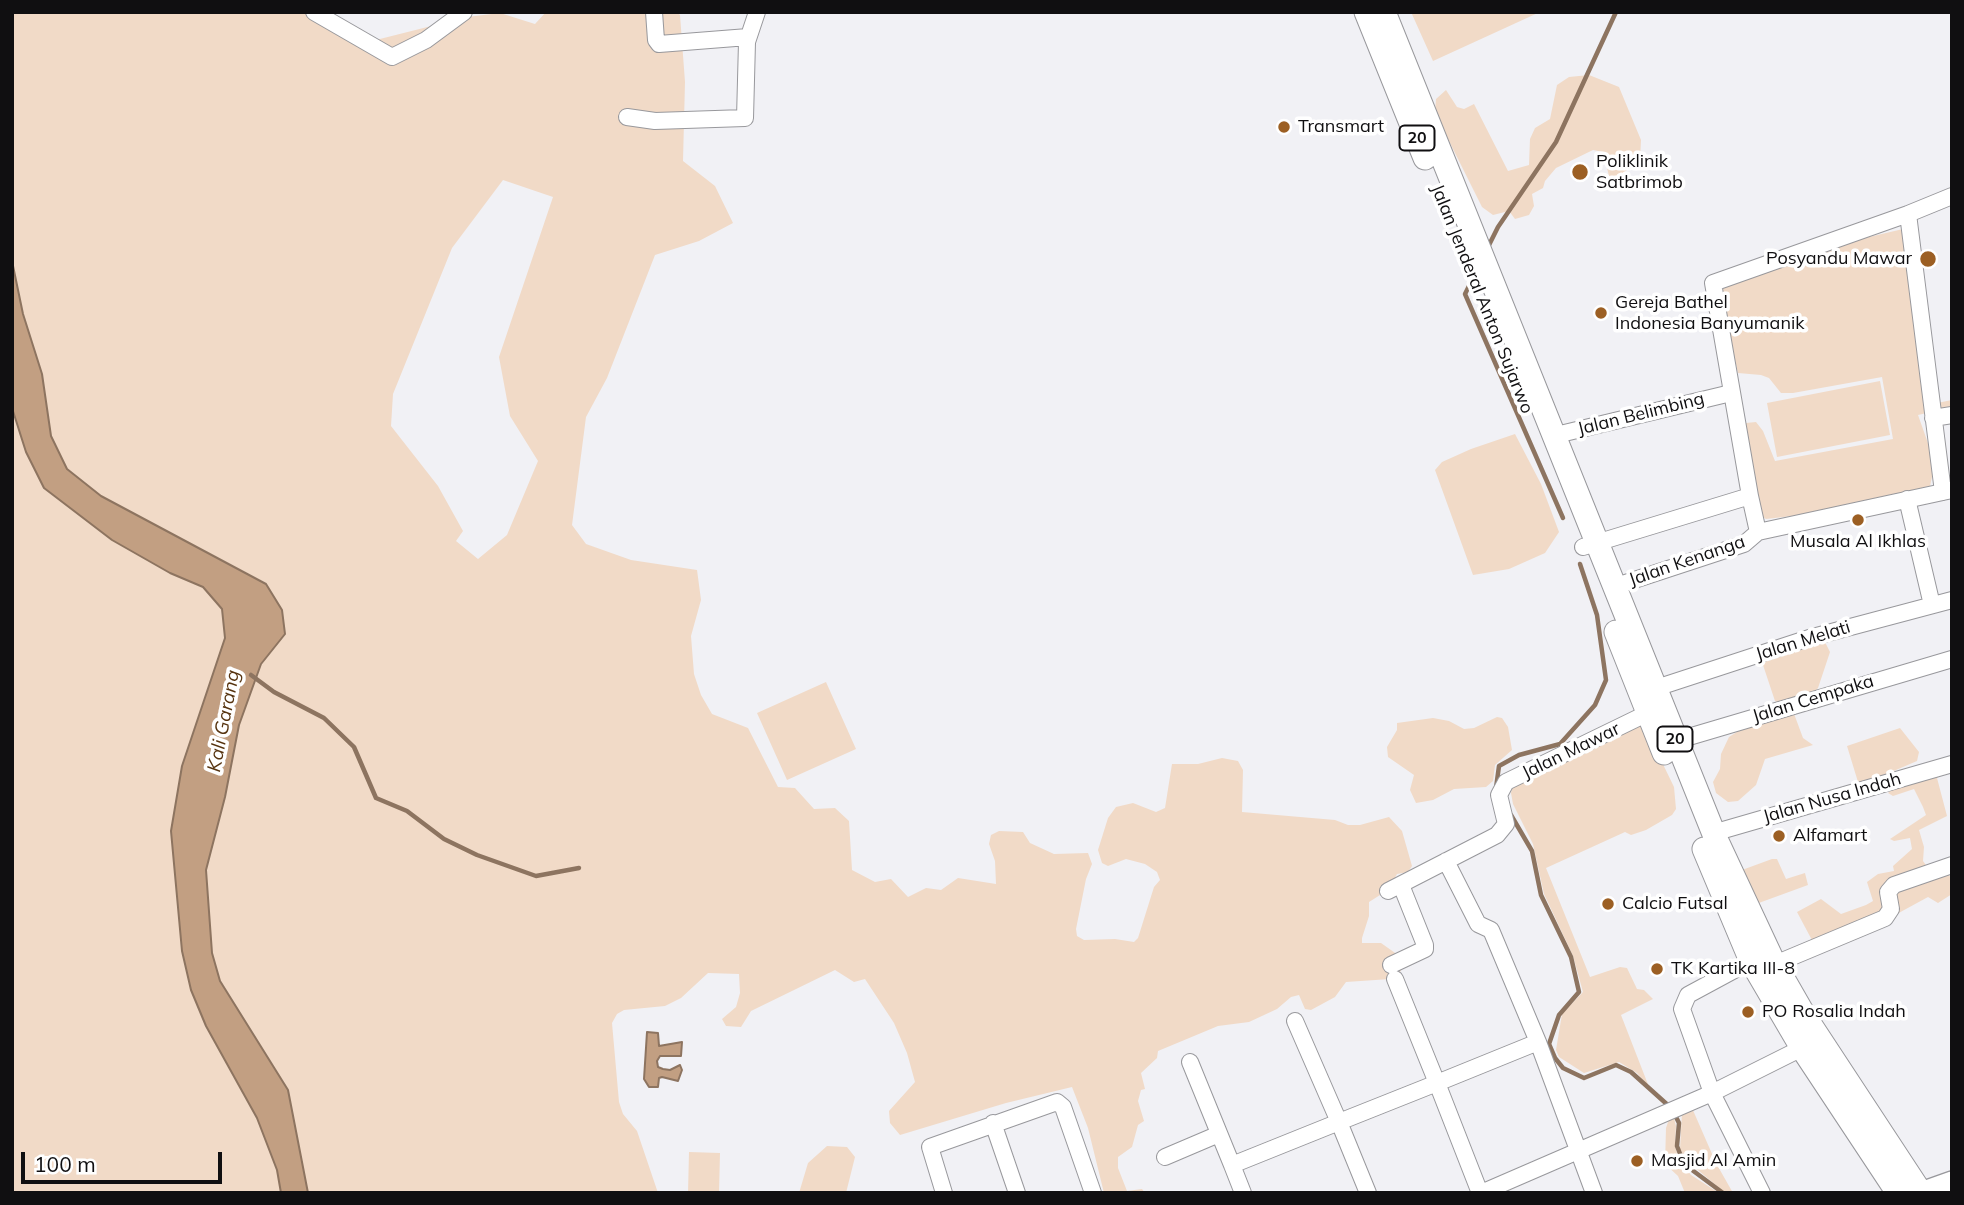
<!DOCTYPE html>
<style>
body{margin:0}
#map{position:relative;width:1964px;height:1205px;overflow:hidden;background:#f1f1f5;font-family:Mulish,sans-serif}
canvas{display:block}
.frame{position:absolute;inset:0;border:14px solid #100f11;pointer-events:none}
.scale{position:absolute;left:21px;top:1152px;width:201px;height:32px;box-sizing:border-box;border:4px solid #100f11;border-top:0;padding-left:9px;font-size:21px;line-height:24px;white-space:nowrap;color:#100f11;-webkit-text-stroke:5px #fff;paint-order:stroke}
</style>
<div id="map">
<canvas width="1964" height="1205"></canvas>
<div class="frame"></div>
<div class="scale">100 m</div>
</div>
<script>
const ctx = document.querySelector('canvas').getContext('2d');
ctx.lineJoin = 'round';
function fill(path, color) { ctx.fillStyle = color; ctx.fill(path, 'evenodd'); }
const toPath = rows => new Path2D(rows.map(r => 'M' + r).join(''));
function stroke(path, color, width, dash) { ctx.strokeStyle = color; ctx.lineWidth = width; ctx.lineCap = dash ? 'butt' : 'round'; ctx.setLineDash(dash || []); ctx.stroke(path); }
function drawText(font, color, halo, rows, align = 'center') {
  ctx.font = font + ' Mulish,sans-serif'; ctx.lineWidth = 7; ctx.setLineDash([]); ctx.textBaseline = 'middle'; ctx.strokeStyle = halo; ctx.fillStyle = color; for (const [text, x, y, turn = 0] of rows) {
    ctx.save(); ctx.translate(x, y); ctx.rotate((+turn || 0) * Math.PI / 180); ctx.textAlign = isNaN(turn) ? turn : align; if (halo) ctx.strokeText(text, 0, 0); ctx.fillText(text, 0, 0); ctx.restore();
  }
}
fill(toPath([
 [12,12,323,12,364,43,467,17,500,13,535,24,546,12,677,12,680,15,685,82,683,161,715,186,733,223,699,241,655,255,607,378,586,417,572,525,586,544,631,560,697,570,701,600,691,636,694,674,701,695,712,714,748,728,778,787,795,788,814,809,835,808,849,821,852,870,875,882,891,879,908,897,926,888,941,890,958,878,996,884,995,861,989,844,991,835,999,831,1023,832,1030,843,1054,854,1088,853,1092,864,1086,879,1076,929,1077,936,1084,940,1115,939,1134,942,1138,938,1154,887,1160,880,1157,872,1145,864,1126,859,1108,866,1102,863,1098,850,1108,818,1116,807,1133,803,1156,812,1165,808,1172,764,1198,764,1222,758,1238,761,1243,770,1242,812,1335,820,1348,825,1360,825,1389,817,1402,831,1412,866,1408,872,1397,874,1388,890,1369,902,1369,916,1362,938,1362,943,1381,943,1398,955,1401,971,1390,979,1346,982,1335,997,1311,1010,1305,1009,1299,995,1291,997,1277,1009,1249,1022,1218,1026,1158,1051,1157,1058,1141,1073,1145,1089,1141,1090,1138,1101,1144,1121,1138,1125,1132,1147,1118,1157,1118,1168,1127,1191,1142,1189,1145,1193,1104,1193,1088,1128,1072,1087,1006,1103,900,1135,890,1123,889,1111,915,1082,907,1053,894,1023,865,979,854,982,835,970,751,1011,741,1027,726,1026,722,1019,736,1007,740,993,739,974,708,973,681,998,665,1006,624,1010,617,1014,612,1023,619,1102,623,1114,637,1131,658,1193,308,1193,288,1090,220,981,212,953,206,870,225,797,239,725,261,664,285,634,266,583,101,496,67,469,51,436,42,374,23,314,12,261],
 [503,180,553,197,499,357,510,416,538,461,507,535,478,559,456,541,463,531,438,486,391,426,393,394,452,248],
 [1411,12,1540,12,1433,61],
 [1589,75,1619,87,1641,140,1640,161,1616,178,1609,176,1603,152,1593,150,1556,168,1545,181,1543,188,1532,194,1534,206,1529,215,1515,219,1509,211,1493,215,1482,207,1435,113,1436,99,1446,90,1457,107,1464,109,1474,104,1508,171,1529,165,1530,139,1535,128,1550,119,1557,85,1569,77],
 [1903,229,1937,403,1952,400,1952,416,1931,412,1918,415,1935,463,1930,486,1809,514,1766,519,1760,515,1744,430,1746,423,1756,422,1763,431,1775,461,1893,439,1882,377,1793,393,1781,393,1769,378,1761,375,1738,373,1717,283,1766,269,1802,264,1852,241],
 [1880,381,1890,435,1777,457,1767,403],
 [12,408,16,423,170,573,204,587,222,609,225,638,182,766,171,831,191,990,206,1026,257,1118,277,1170,281,1193,12,1193],
 [1515,434,1541,484,1559,532,1545,553,1509,569,1473,575,1435,470,1442,462,1471,449],
 [1823,638,1830,652,1818,688,1812,695,1783,706,1775,701,1761,659],
 [826,682,856,749,787,780,757,713],
 [1793,711,1803,738,1813,745,1765,759,1756,785,1738,801,1728,802,1716,793,1713,782,1720,769,1721,754,1729,737,1743,728],
 [1497,717,1502,718,1508,727,1512,750,1495,765,1493,781,1486,787,1454,789,1433,800,1416,803,1410,790,1414,775,1388,757,1387,747,1397,730,1397,723,1433,718,1449,721,1464,729,1474,728],
 [1638,723,1644,725,1674,787,1676,809,1672,815,1646,830,1631,835,1625,832,1546,868,1590,977,1620,967,1627,968,1637,989,1644,990,1653,999,1621,1015,1649,1087,1637,1073,1619,1062,1584,1073,1559,1057,1556,1050,1562,1014,1583,992,1573,956,1544,894,1533,844,1513,804,1511,793,1513,782],
 [1900,728,1919,752,1917,761,1868,782,1858,782,1847,746],
 [1947,771,1937,778,1947,816,1919,830,1924,847,1923,861,1928,868,1948,874,1952,879,1952,894,1938,903,1928,897,1884,921,1813,942,1797,912,1821,899,1841,914,1866,905,1873,901,1867,882,1878,874,1894,871,1893,866,1912,849,1910,838,1894,841,1890,839,1926,815,1923,807,1914,789,1893,796,1888,793,1894,787],
 [1772,859,1777,859,1786,879,1805,873,1808,885,1756,904,1742,870],
 [1692,1108,1716,1163,1733,1193,1725,1193,1685,1159,1680,1149,1682,1112],
 [1674,1118,1676,1126,1675,1146,1679,1160,1691,1175,1719,1193,1685,1193,1678,1176,1665,1164,1666,1128,1669,1119],
 [827,1146,847,1147,855,1157,846,1193,799,1193,808,1163],
 [689,1152,720,1153,719,1193,688,1193]
]), '#f1dac7');
const water = toPath([
 [12,261,23,314,42,374,51,436,67,469,101,496,266,584,282,610,285,634,261,664,239,725,225,797,206,870,212,953,220,981,288,1090,308,1193,281,1193,277,1170,257,1118,206,1026,191,990,182,951,171,831,182,766,225,638,222,609,203,587,170,573,112,540,44,488,26,452,12,408,12,261],
 [647,1032,658,1033,659,1046,682,1042,681,1056,660,1056,657,1061,658,1067,663,1069,670,1070,680,1065,682,1070,678,1081,662,1077,659,1078,658,1087,649,1087,644,1079,647,1032]
]);
fill(water, '#c29f82');
stroke(water, '#8d7460', 2);
stroke(toPath([
 [1488,247,1498,227,1556,142,1616,12],
 [1478,268,1465,294,1563,518],
 [251,675,274,692,324,718,354,747,376,798,407,811,444,839,477,855,536,876,579,868],
 [1496,788,1499,766,1519,755,1560,744,1595,705,1606,680,1597,615,1580,564],
 [1511,815,1532,851,1541,895,1571,957,1579,992,1559,1015,1549,1044,1555,1058,1563,1068,1584,1078,1616,1065,1631,1072,1670,1107],
 [1675,1115,1679,1123,1677,1146,1684,1164,1723,1193]
]), '#8d7460', 4.5);
const minor = toPath([
 [314,12,392,57,426,40,464,12],
 [654,12,656,40,659,44,748,37],
 [627,117,655,121,745,118,747,42,757,12],
 [1933,418,1952,415],
 [1552,436,1731,393],
 [1943,492,1908,214,1952,196],
 [1750,496,1713,283,1908,214],
 [1907,499,1932,605],
 [1583,547,1750,496,1758,532,1952,490],
 [1613,587,1744,544,1758,532],
 [1656,688,1809,638,1952,600],
 [1675,741,1952,659],
 [1713,833,1952,764],
 [1446,861,1478,924,1491,930,1538,1042],
 [1388,891,1497,835,1506,824,1499,795,1506,782,1648,713],
 [1751,961,1688,995,1682,1009,1712,1093,1762,1193],
 [1775,964,1885,918,1891,909,1888,892,1894,885,1952,865],
 [1391,965,1425,949,1425,945,1401,885],
 [1395,979,1437,1083,1538,1042,1594,1193],
 [1295,1021,1339,1122,1437,1083,1480,1193],
 [1190,1062,1232,1165],
 [993,1123,1017,1193],
 [1165,1157,1219,1134],
 [944,1193,930,1147,1057,1102,1063,1107,1093,1193],
 [1243,1193,1232,1165,1339,1122,1368,1193],
 [1481,1193,1712,1093,1810,1044]
]);
const major = toPath([
 [1921,1192,1952,1181]
]);
const highway = toPath([
 [1366,12,1425,158],
 [1384,12,1716,839,1773,961,1804,1015,1921,1193],
 [1616,632,1664,753],
 [1704,849,1751,961,1802,1048,1898,1193]
]);
stroke(minor, '#98989c', 18);
stroke(major, '#98989c', 22);
stroke(highway, '#98989c', 25);
stroke(minor, '#fff', 16);
stroke(major, '#fff', 19);
stroke(highway, '#fff', 23);
for (const [x, y, r, color] of [
 [1284,127,7,"#9c5f23"],
 [1580,172,9,"#9c5f23"],
 [1928,259,9,"#9c5f23"],
 [1601,313,7,"#9c5f23"],
 [1858,520,7,"#9c5f23"],
 [1779,836,7,"#9c5f23"],
 [1608,904,7,"#9c5f23"],
 [1657,969,7,"#9c5f23"],
 [1748,1012,7,"#9c5f23"],
 [1637,1161,7,"#9c5f23"]
]) { const dot = new Path2D(); dot.arc(x, y, r, 0, 2 * Math.PI); ctx.fillStyle = color; ctx.fill(dot); stroke(dot, '#fff', 2.5); }
for (const [x, y, w] of [
 [1417,138,35],
 [1675,739,35]
]) { const box = new Path2D(); box.roundRect(x - w / 2, y - 12.5, w, 25, 5); ctx.fillStyle = '#fff'; ctx.fill(box); stroke(box, '#100f11', 2); }
drawText('bold 16px', '#100f11', null, [
 ["20",1417,138],
 ["20",1675,739]
]);
drawText('18px', '#100f11', '#fff', [
 ["Transmart",1298,127],
 ["Poliklinik",1596,162],
 ["Satbrimob",1596,183],
 ["Posyandu Mawar",1912,259,"right"],
 ["Gereja Bathel",1615,303],
 ["Indonesia Banyumanik",1615,324],
 ["Musala Al Ikhlas",1858,542,"center"],
 ["Alfamart",1793,836],
 ["Calcio Futsal",1622,904],
 ["TK Kartika III-8",1671,969],
 ["PO Rosalia Indah",1762,1012],
 ["Masjid Al Amin",1651,1161]
], 'left');
drawText('18px', '#100f11', '#fff', [
 ["Jalan Jenderal Anton Sujarwo",1482,299,68],
 ["Jalan Belimbing",1641,414,-14],
 ["Jalan Kenanga",1687,561,-19],
 ["Jalan Melati",1803,641,-17],
 ["Jalan Cempaka",1813,699,-17],
 ["Jalan Mawar",1571,751,-26],
 ["Jalan Nusa Indah",1832,798,-16]
]);
drawText('italic 19px', '#573410', '#fff', [
 ["Kali Garang",224,721,-79]
]);
</script>
